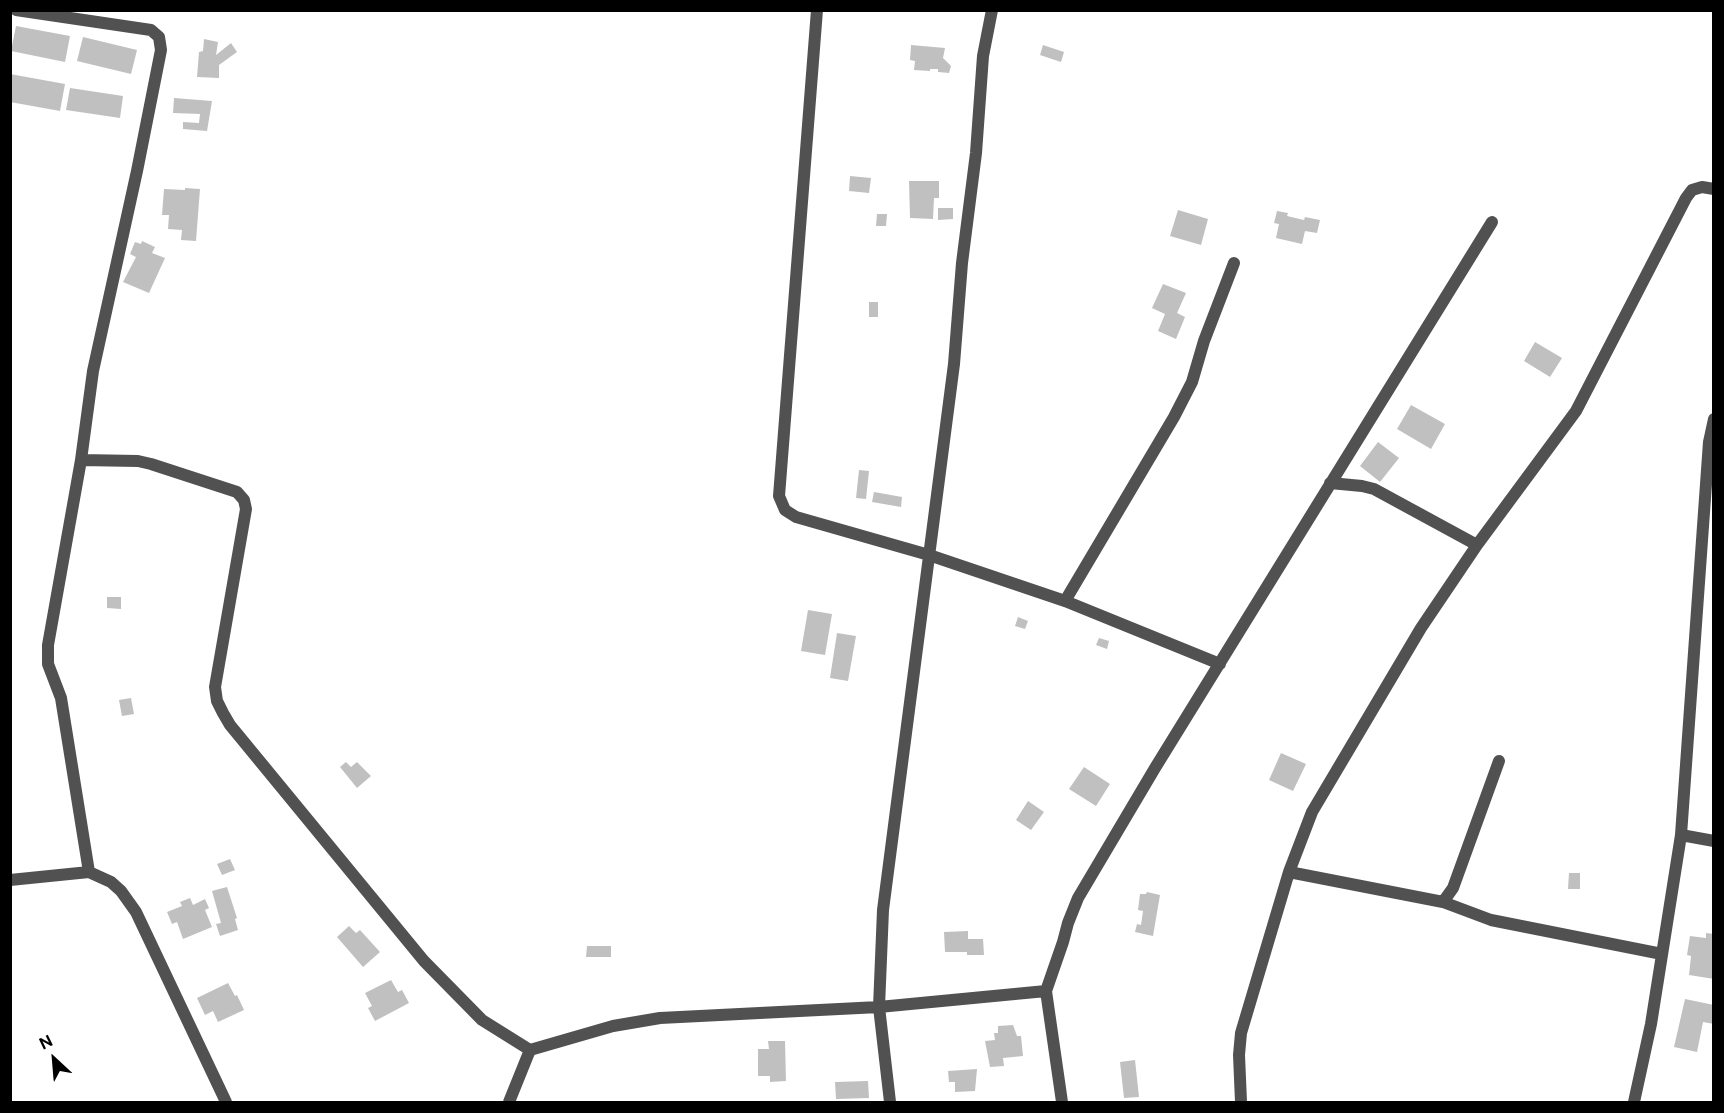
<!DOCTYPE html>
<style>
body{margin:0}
#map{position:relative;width:1724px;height:1113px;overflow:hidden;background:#fff;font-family:"Public Sans",sans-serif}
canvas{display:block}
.frame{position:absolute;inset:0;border:12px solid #000;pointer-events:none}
.north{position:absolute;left:24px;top:1029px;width:60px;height:60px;-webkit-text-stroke:4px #fff;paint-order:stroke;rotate:334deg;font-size:16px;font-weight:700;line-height:24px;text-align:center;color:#000}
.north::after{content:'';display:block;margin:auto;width:21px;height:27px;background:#000;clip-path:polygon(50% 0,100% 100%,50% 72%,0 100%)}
</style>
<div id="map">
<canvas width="1724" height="1113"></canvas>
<div class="frame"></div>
<div class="north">N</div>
</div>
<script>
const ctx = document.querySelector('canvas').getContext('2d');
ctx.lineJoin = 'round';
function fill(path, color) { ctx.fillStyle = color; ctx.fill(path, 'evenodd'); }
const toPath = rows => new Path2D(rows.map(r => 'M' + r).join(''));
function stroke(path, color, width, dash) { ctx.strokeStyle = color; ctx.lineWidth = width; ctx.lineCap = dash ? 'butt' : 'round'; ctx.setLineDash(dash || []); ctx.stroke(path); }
fill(toPath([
 [16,26,70,36,65,62,11,51],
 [83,37,137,50,131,74,77,61],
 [204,39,218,42,216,55,231,43,237,52,219,65,219,78,197,77,199,52,203,51],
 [911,45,945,48,943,58,951,66,949,73,938,72,938,69,930,69,930,71,914,70,915,61,910,60],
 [1043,45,1064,52,1061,62,1040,55],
 [10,74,65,84,60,111,10,102],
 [70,88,123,96,120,118,66,110],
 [174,98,212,101,207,131,183,129,183,122,199,123,200,114,173,113],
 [850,176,871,178,869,193,849,191],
 [909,181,939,181,939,198,934,198,933,219,910,218],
 [185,188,200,189,196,241,181,240,182,230,168,229,169,215,162,215,164,189,185,190],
 [938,208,953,208,953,219,938,220],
 [1178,210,1208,219,1201,245,1170,236],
 [1277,211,1288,213,1287,216,1304,220,1305,217,1320,220,1317,233,1305,231,1302,244,1276,238,1279,224,1274,223],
 [877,214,887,214,886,226,876,226],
 [142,241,155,247,152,253,165,258,149,293,123,282,136,257,130,254,135,242,141,244],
 [1163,284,1186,293,1177,313,1185,317,1176,339,1158,331,1165,314,1152,308],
 [869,302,878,302,878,317,869,317],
 [1535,342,1562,358,1550,377,1524,361],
 [1411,405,1445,424,1431,449,1397,429],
 [1378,442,1399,458,1380,482,1360,466],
 [859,470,869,471,866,499,856,498],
 [874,492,902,497,901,507,872,502],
 [107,597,121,597,121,609,107,608],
 [808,610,832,614,825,655,801,651],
 [1018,617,1028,621,1025,629,1015,626],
 [837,633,856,636,848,681,830,678],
 [1099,638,1109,641,1107,649,1096,645],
 [131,698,134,714,122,716,119,700],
 [1281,753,1306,764,1293,791,1269,780],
 [346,762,351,767,357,762,371,776,357,788,340,767],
 [1084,767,1110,784,1096,806,1069,789],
 [1028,801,1044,812,1031,830,1016,820],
 [230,859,235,870,222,875,217,864],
 [1569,873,1580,873,1580,889,1568,889],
 [227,887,237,918,235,919,238,930,220,936,216,924,221,923,212,891],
 [1147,892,1160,895,1153,936,1135,932,1137,924,1141,925,1143,911,1138,910,1140,894,1146,894],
 [190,898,193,905,205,899,209,908,205,910,212,927,183,939,177,922,172,924,167,912,182,906,180,902],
 [349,926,356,933,360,930,380,952,363,967,337,937],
 [968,931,968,939,983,939,984,955,967,955,967,952,945,952,944,932],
 [1706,933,1714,934,1714,979,1689,975,1691,956,1687,955,1690,936,1706,938],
 [587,946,611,946,611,957,586,957],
 [391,980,398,992,402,990,409,1003,375,1021,368,1008,372,1006,365,993],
 [228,983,235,996,237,995,244,1010,218,1022,213,1011,205,1015,197,998],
 [1685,999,1714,1005,1714,1024,1703,1022,1697,1052,1674,1047],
 [1013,1025,1017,1036,1021,1036,1023,1056,1003,1058,1004,1066,990,1067,985,1041,995,1040,994,1033,998,1033,998,1026],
 [768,1041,785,1041,786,1081,770,1082,770,1076,758,1076,758,1049,769,1049],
 [1135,1060,1139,1097,1124,1098,1120,1062],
 [977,1069,975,1091,955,1092,955,1082,949,1082,948,1071],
 [868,1081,869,1098,836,1099,835,1082]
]), '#c0c0c0');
stroke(toPath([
 [16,10,151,30,159,37,161,50,137,171,93,371,81,460,48,645,48,664,61,698,89,872],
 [817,10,779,496,785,510,796,517,929,555,1065,601,1220,664],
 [81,460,138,461,151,464,237,492,244,500,246,509,215,687,217,701,223,713,230,725,424,961,482,1020,530,1050,613,1026,660,1018,879,1007,1046,991],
 [1330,483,1362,486,1374,489,1477,545],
 [1065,601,1174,417,1192,382,1204,341,1234,263],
 [1681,835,1714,841],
 [1289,872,1443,902,1453,888,1499,761],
 [10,880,89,872,111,882,121,891,136,912,226,1102],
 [1443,902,1491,920,1662,954],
 [509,1102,530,1050],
 [890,1102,879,1007,883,910,954,364,962,263,976,153,983,56,992,10],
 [1062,1102,1046,991,1063,942,1068,923,1078,898,1155,768,1492,222],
 [1241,1102,1239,1055,1241,1033,1289,872,1312,812,1421,628,1477,545,1576,411,1686,198,1692,190,1702,187,1714,189],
 [1634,1102,1651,1024,1681,835,1709,442,1714,419]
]), '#515151', 12);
</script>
